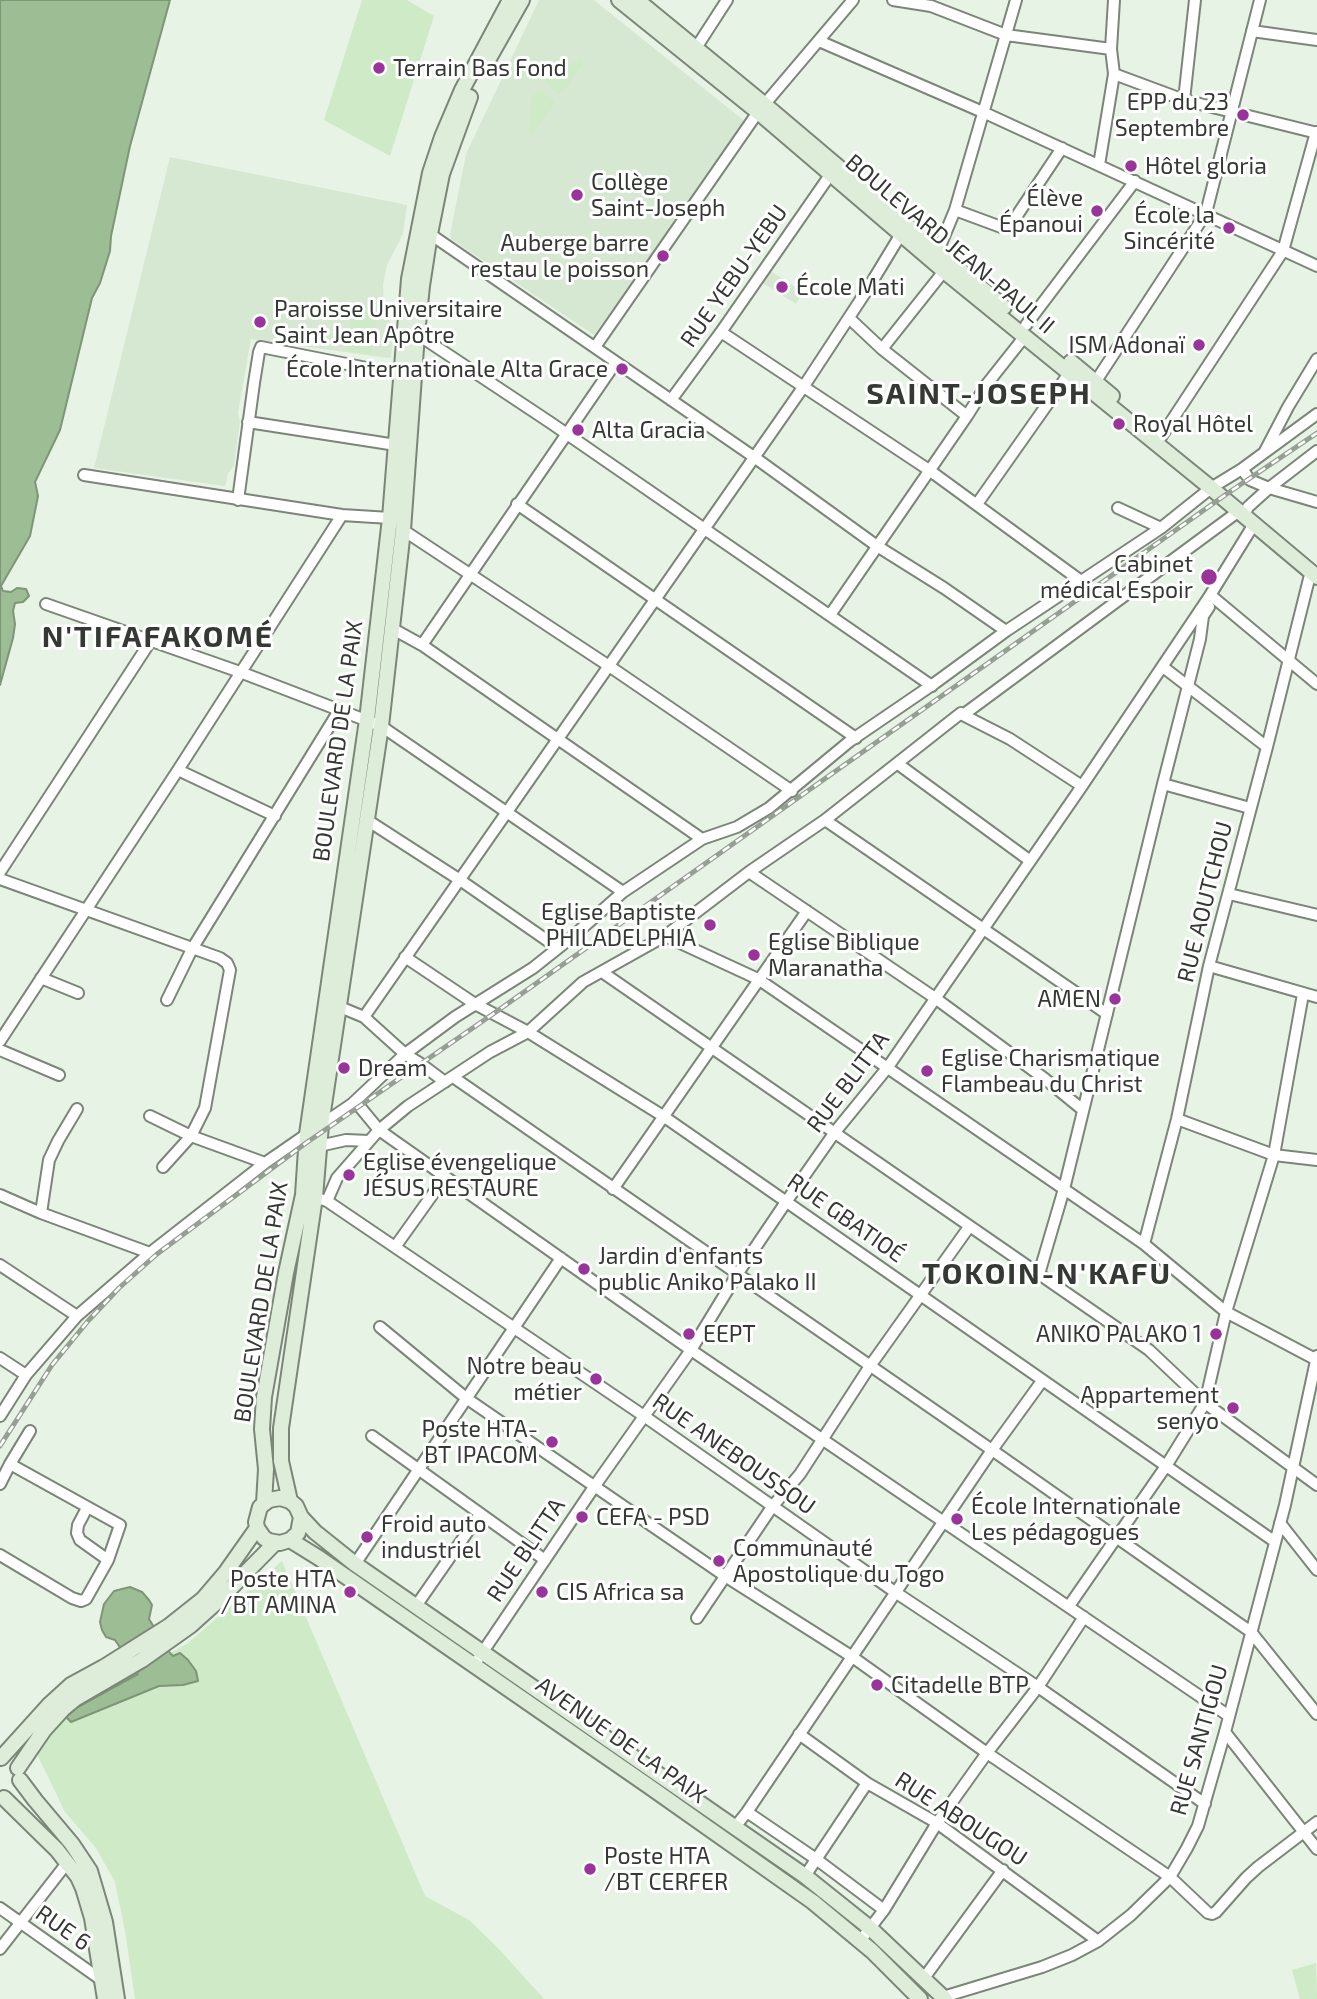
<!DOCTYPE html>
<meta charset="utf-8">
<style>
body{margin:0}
canvas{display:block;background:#e7f3e4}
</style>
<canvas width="1317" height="1999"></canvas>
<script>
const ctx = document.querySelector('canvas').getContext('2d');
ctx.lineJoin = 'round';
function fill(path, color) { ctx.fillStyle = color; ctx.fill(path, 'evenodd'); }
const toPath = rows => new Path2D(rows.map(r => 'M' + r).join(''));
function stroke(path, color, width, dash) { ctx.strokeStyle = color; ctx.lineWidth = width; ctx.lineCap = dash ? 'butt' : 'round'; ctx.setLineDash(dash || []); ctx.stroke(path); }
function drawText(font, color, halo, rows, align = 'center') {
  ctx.font = font + ' "Exo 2",sans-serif'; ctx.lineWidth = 6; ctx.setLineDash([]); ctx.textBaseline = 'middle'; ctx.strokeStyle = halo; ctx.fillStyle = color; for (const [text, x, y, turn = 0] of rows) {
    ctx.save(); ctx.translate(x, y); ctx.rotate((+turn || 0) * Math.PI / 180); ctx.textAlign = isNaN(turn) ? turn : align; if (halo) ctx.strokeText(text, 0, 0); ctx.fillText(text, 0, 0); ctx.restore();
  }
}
fill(toPath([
 [539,0,594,0,747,123,594,335,451,239,450,235,466,154],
 [170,157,407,205,403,234,387,265,383,285,384,309,394,330,391,357,388,358,251,339,238,413,240,422,234,465,228,474,225,486,94,468],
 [769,270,803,292,796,304,761,282]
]), '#d7e8d2');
fill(toPath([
 [362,0,407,0,434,16,390,156,324,120],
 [580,60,583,64,563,92,558,93,547,84,545,78,548,74],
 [537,92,541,92,554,100,554,105,533,132,529,131,531,98],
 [353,302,379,306,371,354,346,351],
 [282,1561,425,1896,469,1920,498,1948,544,1999,135,1999,125,1931,115,1882,96,1848,65,1812,36,1752,63,1717,66,1717,71,1722,159,1686,183,1685,173,1656,170,1653,188,1643],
 [1316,1963,1317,1999,1300,1999,1292,1970]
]), '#ceeac7');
const water = toPath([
 [0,0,170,0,130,146,111,236,110,251,100,283,92,298,60,430,35,482,38,496,30,536,1,586,3,591,11,592,17,588,26,589,29,596,23,602,15,603,13,611,15,624,13,638,0,685,0,0],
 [130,1587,142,1592,149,1600,152,1605,149,1619,170,1653,173,1656,180,1653,188,1660,196,1671,198,1681,183,1685,159,1686,71,1722,66,1717,76,1708,138,1674,115,1640,106,1637,102,1630,100,1622,104,1604,114,1591,130,1587]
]);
fill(water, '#9dbd95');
stroke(water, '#7e9578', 2);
const minor = toPath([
 [893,0,931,6,1006,35,1111,49],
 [1252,31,1317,40],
 [819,41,985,113,1317,266],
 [696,48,727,0],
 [1114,74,1184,100,1317,133],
 [1184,100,1195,0],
 [1099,165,1114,74,1111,49,1114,0],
 [955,210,1001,227,1010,226,1062,148],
 [430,234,754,457,877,546,944,588,1006,631],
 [938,251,955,210,1016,0],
 [849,318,882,349,967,416],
 [1026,325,1135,181],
 [721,332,929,470,1081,581],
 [414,333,417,334,551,423,932,686],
 [595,347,758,112,853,0],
 [882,349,944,271],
 [1096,381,1206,213,1260,0],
 [671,400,721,332,830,175],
 [248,422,396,445],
 [1161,437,1283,251,1316,132],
 [1265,451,1288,407,1317,359],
 [1242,469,1250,480,1269,488,1317,502],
 [84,475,342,515,390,518],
 [238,500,254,383,259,352,261,347,402,375],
 [517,504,856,738],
 [977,504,1070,372],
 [1118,508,1161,528],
 [1244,515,1248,507,1269,488,1317,451],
 [403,530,609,666,792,791],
 [1209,597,1214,598,1317,684],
 [46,604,240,672,381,726,623,892],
 [830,615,967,416,987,384,1025,336],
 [393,629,422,645,702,839],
 [422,645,616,362],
 [1163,667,1267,747],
 [963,715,1010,739,1082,786],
 [898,764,1029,860],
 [178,770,275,816],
 [1163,784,1250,808],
 [367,820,460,880,558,948],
 [825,820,1107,1014],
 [0,872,150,642],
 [749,872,935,998,1045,1079,1083,1110],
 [0,879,220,958,227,963,230,970,205,1108,191,1136,163,1167],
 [1229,894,1317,915],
 [665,936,758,979,1144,1244,1226,1312,1317,1360],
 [405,957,475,1004,528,1032,663,1116,1274,1541],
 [1209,966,1317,997],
 [602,972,1149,1350,1205,1403,1317,1485],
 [41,978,78,993],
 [167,1000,192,949,340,709],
 [335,1005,364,1017,405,1054,421,1064,445,1082],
 [364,1017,804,386,867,290,901,234],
 [0,1041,178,770,342,515],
 [0,1050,59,1075],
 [453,1077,992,1450,1251,1632,1317,1714],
 [352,1104,360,1107,379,1130,691,1350,1229,1716],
 [150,1116,191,1136,265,1163],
 [1177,1119,1274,1155,1317,1160],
 [321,1125,352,1104,405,1054,455,1017,533,968,572,937,623,892,702,839,737,827,769,808,850,741,935,683,1006,631,1161,528,1211,488,1242,469,1317,414],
 [319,1146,346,1140,369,1141],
 [613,1189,807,911],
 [0,1195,41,1213,150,1253],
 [320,1199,327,1201,644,1416,895,1592,1038,1687,1205,1804],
 [327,1201,337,1178,379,1130,408,1106,490,1052,528,1032,583,982,665,936,749,872,825,820,961,713,963,715,1239,511],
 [41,1213,49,1160,58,1141,77,1109],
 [1144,1244,1177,1119,1209,966,1267,747,1311,571],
 [395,1247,445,1177],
 [0,1265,77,1316],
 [1039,1274,1064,1189,1163,784,1200,639,1203,616,1209,607],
 [380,1327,466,1398,725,1576,851,1656,987,1753,1170,1877,1208,1913,1212,1914,1216,1912,1246,1878,1258,1867,1317,1822],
 [0,1358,26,1375],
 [0,1416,26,1375,77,1316,150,1253,265,1163,307,1134],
 [372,1436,545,1560],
 [0,1484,10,1464,30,1431],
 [87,1508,78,1525,77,1533,80,1540,108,1560],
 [1280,1523,1317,1570],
 [0,1555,72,1598,81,1601,86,1599,108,1560,120,1525,10,1464],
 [355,1564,561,1258],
 [416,1606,480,1514],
 [1069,1606,1166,1466,1205,1403,1226,1312,1274,1155,1303,994],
 [697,1618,772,1507,800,1474,870,1366,969,1227],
 [474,1665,594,1487,691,1350,738,1273,786,1202,835,1132,888,1067,1082,786,1209,597,1254,524],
 [1225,1732,1317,1849],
 [799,1734,867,1783,937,1823,1098,1941],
 [747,1812,816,1859,884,1910],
 [735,1827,747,1812,992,1450,1042,1381],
 [805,1876,867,1783],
 [0,1908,103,1981],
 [860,1941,884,1910,937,1823,987,1753,1038,1687,1084,1617],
 [0,1949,67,1863],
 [924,1978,1003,1870],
 [943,1997,1042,1967,1072,1955,1098,1941,1131,1915,1170,1877,1187,1848,1198,1826,1225,1732,1285,1505,1317,1356]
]);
const secondary = toPath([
 [619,0,758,112,944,271,1211,488,1317,577],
 [637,0,765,105,1004,307],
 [488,60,522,0],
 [1071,362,1112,396],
 [290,1501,281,1461,281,1428,315,1197,321,1125,381,726,403,530,417,334,422,286,430,234,442,174,470,97],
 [264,1503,266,1469,262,1429,264,1397,286,1273,303,1195,307,1134,367,720,390,518,409,279,430,173,442,137,462,90,510,0],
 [301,1517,298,1533,290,1540,280,1543,269,1541,264,1538,257,1528,256,1522,260,1507,269,1500,280,1498,290,1501,296,1506,301,1517,315,1532,355,1564,805,1876,870,1928,945,1999],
 [290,1540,319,1558,650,1787,813,1902,872,1951,920,1999],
 [1,1758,49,1705,71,1685,104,1667,169,1626,203,1599,226,1572,257,1528],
 [18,1768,44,1730,64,1708,75,1699,142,1660,190,1626,220,1599,275,1543],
 [20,1780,35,1800,72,1844,90,1871,105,1922,117,1999],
 [4,1798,57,1850,78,1877,83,1888,92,1918,105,1999]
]);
stroke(minor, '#7b8679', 14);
stroke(secondary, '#7b8679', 18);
stroke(minor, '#fff', 10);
stroke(secondary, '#ddedda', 14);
const rail = toPath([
 [0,1446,52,1365,88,1321,119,1288,157,1254,306,1143,493,1014,1228,493,1317,433]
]);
stroke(rail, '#969f94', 5);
stroke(rail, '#fff', 2.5, [8]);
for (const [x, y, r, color] of [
 [379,68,7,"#99349a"],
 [1243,115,7,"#99349a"],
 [1131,166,7,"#99349a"],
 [577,195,7,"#99349a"],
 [1097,211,7,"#99349a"],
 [1229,228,7,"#99349a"],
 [663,256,7,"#99349a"],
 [782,287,7,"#99349a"],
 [260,322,7,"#99349a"],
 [1199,345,7,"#99349a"],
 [622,369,7,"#99349a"],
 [1119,424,7,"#99349a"],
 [578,430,7,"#99349a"],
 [1209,577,9,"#99349a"],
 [710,925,7,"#99349a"],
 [754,955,7,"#99349a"],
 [1115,999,7,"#99349a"],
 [344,1068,7,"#99349a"],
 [927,1071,7,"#99349a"],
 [349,1175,7,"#99349a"],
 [584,1269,7,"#99349a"],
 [689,1334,7,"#99349a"],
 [1216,1334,7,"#99349a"],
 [596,1379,7,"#99349a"],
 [1233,1408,7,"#99349a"],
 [552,1442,7,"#99349a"],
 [582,1517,7,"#99349a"],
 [957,1519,7,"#99349a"],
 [367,1537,7,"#99349a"],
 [719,1561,7,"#99349a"],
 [350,1592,7,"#99349a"],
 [542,1592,7,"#99349a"],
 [877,1685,7,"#99349a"],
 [590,1869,7,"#99349a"]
]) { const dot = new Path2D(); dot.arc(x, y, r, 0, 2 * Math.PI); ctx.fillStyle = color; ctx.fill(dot); stroke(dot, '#fff', 2.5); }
drawText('23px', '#343933', '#fff', [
 ["Terrain Bas Fond",393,68],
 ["EPP du 23",1229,102,"right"],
 ["Septembre",1229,128,"right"],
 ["Hôtel gloria",1145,166],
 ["Collège",591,182],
 ["Saint-Joseph",591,208],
 ["Élève",1083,198,"right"],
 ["Épanoui",1083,224,"right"],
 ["École la",1215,215,"right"],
 ["Sincérité",1215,241,"right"],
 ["Auberge barre",649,243,"right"],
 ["restau le poisson",649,269,"right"],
 ["École Mati",796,287],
 ["Paroisse Universitaire",274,309],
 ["Saint Jean Apôtre",274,335],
 ["ISM Adonaï",1185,345,"right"],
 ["École Internationale Alta Grace",608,369,"right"],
 ["Royal Hôtel",1133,424],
 ["Alta Gracia",592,430],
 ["Cabinet",1193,564,"right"],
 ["médical Espoir",1193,590,"right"],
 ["Eglise Baptiste",696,912,"right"],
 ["PHILADELPHIA",696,938,"right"],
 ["Eglise Biblique",768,942],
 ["Maranatha",768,968],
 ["AMEN",1101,999,"right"],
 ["Eglise Charismatique",941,1058],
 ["Flambeau du Christ",941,1084],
 ["Dream",358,1068],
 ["Eglise évengelique",363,1162],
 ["JÉSUS RESTAURE",363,1188],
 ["Jardin d'enfants",598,1256],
 ["public Aniko Palako II",598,1282],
 ["EEPT",703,1334],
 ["ANIKO PALAKO 1",1202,1334,"right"],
 ["Notre beau",582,1366,"right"],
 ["métier",582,1392,"right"],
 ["Appartement",1219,1395,"right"],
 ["senyo",1219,1421,"right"],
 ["Poste HTA-",538,1429,"right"],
 ["BT IPACOM",538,1455,"right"],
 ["École Internationale",971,1506],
 ["Les pédagogues",971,1532],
 ["CEFA - PSD",596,1517],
 ["Froid auto",381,1524],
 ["industriel",381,1550],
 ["Communauté",733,1548],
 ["Apostolique du Togo",733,1574],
 ["Poste HTA",336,1579,"right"],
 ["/BT AMINA",336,1605,"right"],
 ["CIS Africa sa",556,1592],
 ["Citadelle BTP",891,1685],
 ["Poste HTA",604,1856],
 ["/BT CERFER",604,1882]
], 'left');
drawText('23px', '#343933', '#fff', [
 ["BOULEVARD JEAN-PAUL II",950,244,40],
 ["RUE YEBU-YEBU",734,276,-55],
 ["BOULEVARD DE LA PAIX",338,741,-82],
 ["RUE AOUTCHOU",1205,902,-76],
 ["RUE BLITTA",848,1082,-53],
 ["RUE GBATIOÉ",846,1218,35],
 ["BOULEVARD DE LA PAIX",261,1302,-81],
 ["RUE ANEBOUSSOU",734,1454,35],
 ["RUE BLITTA",526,1550,-56],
 ["AVENUE DE LA PAIX",621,1740,35],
 ["RUE SANTIGOU",1199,1740,-74],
 ["RUE ABOUGOU",961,1819,33],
 ["RUE 6",63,1928,35]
]);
ctx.letterSpacing = '2px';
drawText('bold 30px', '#343933', '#fff', [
 ["SAINT-JOSEPH",979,394],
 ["N'TIFAFAKOMÉ",158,637],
 ["TOKOIN-N'KAFU",1047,1274]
]);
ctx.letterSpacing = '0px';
</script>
